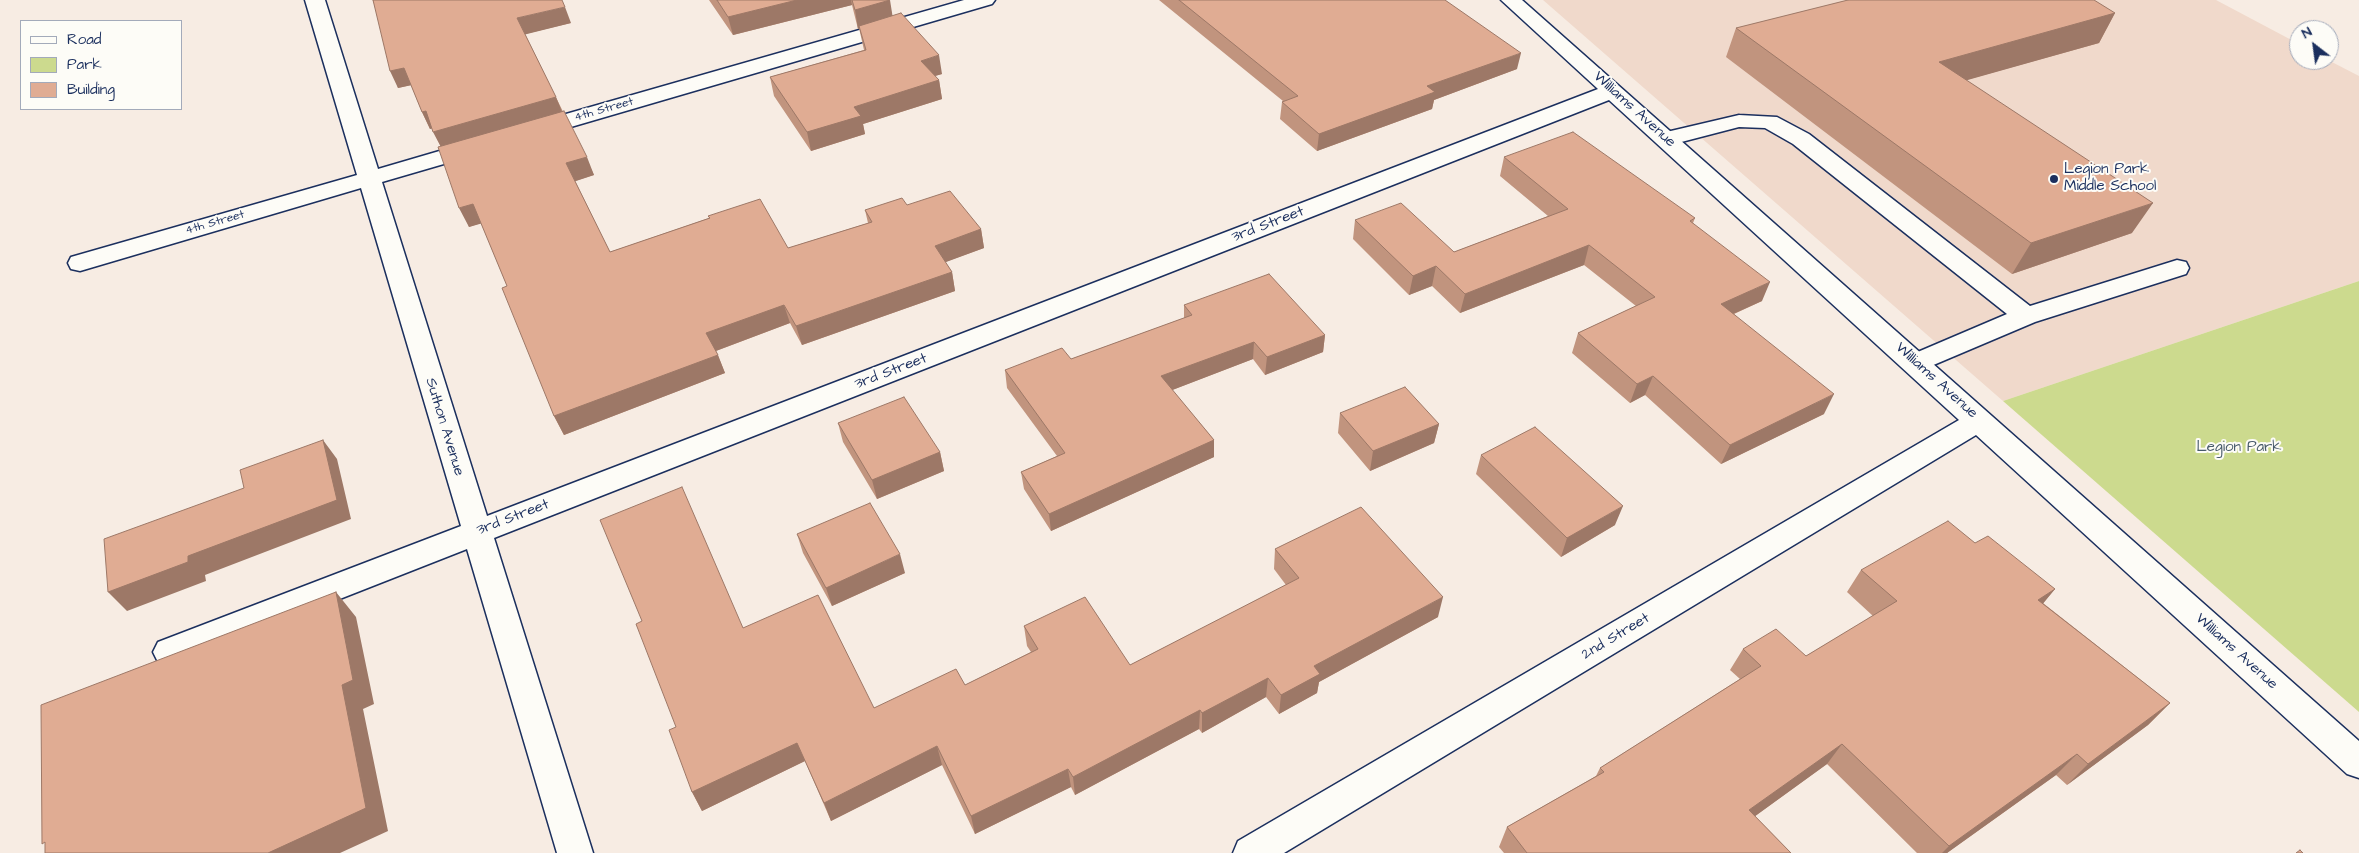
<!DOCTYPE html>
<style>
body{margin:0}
#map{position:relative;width:2359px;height:853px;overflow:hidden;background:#f7ece3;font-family:"Architects Daughter",sans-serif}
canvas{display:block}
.legend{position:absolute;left:20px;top:20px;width:162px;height:90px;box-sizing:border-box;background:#fdfcf7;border:1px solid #a3aaba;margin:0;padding:6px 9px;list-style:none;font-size:15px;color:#1b2f5e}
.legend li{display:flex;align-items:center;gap:10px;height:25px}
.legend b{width:25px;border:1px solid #a3aaba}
.north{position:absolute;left:2289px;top:20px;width:50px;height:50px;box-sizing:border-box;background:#fdfcf7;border:1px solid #a3aaba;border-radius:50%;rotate:330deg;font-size:14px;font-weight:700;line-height:20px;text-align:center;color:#1b2f5e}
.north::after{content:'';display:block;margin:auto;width:18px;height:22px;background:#1b2f5e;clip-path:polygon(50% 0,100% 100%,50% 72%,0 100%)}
</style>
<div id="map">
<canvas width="2359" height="853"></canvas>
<ul class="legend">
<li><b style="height:6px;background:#fdfcf7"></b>Road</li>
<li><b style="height:14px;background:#ccda8e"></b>Park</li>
<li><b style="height:14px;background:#e0ac93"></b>Building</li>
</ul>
<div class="north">N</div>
</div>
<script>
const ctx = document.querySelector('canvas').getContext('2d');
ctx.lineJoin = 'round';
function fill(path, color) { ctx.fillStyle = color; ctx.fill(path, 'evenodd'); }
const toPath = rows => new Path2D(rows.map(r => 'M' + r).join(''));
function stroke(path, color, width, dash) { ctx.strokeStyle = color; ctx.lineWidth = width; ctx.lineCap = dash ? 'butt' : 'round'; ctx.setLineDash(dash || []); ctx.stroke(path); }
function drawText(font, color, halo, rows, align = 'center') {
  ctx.font = font + ' "Architects Daughter",sans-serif'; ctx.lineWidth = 4; ctx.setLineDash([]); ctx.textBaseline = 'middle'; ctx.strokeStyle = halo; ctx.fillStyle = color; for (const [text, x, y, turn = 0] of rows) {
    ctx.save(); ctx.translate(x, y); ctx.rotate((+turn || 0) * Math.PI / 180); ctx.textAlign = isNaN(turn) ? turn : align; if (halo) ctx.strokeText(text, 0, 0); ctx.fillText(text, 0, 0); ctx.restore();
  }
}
fill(toPath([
 [1543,0,2216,0,2299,44,2299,60,2328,60,2359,76,2359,281,2003,401]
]), '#f0d9cb');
fill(toPath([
 [2359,281,2359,712,2003,401]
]), '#ccda8e');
const service = toPath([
 [1739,115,1777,117,1809,134,2030,306,2177,260,2186,262,2189,268,2186,274,2035,322,1924,369,1915,372,1906,369,1902,363,1906,357,2007,314,1793,144,1765,128,1739,127,1666,146,1658,144,1655,139,1658,134,1739,115]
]);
const minor = toPath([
 [305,0,325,0,378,169,477,140,485,142,488,147,485,152,382,182,487,516,1598,89,1501,0,1522,0,2359,741,2359,778,2347,774,1976,435,1284,853,1233,853,1238,841,1959,420,1609,100,494,538,593,853,557,853,467,549,169,666,158,662,153,652,158,642,461,526,361,188,80,271,71,269,68,263,71,257,357,175,305,0],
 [964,0,995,0,992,4,540,136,532,138,524,136,521,131,524,126,964,0]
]);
stroke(service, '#1b2f5e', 3);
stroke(minor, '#1b2f5e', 3);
fill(service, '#fdfcf7');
fill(minor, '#fdfcf7');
fill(toPath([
 [373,0,571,23,525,34,594,175,575,181,610,252,709,218,708,216,788,248,868,223,865,210,907,205,981,229,984,248,945,262,952,272,955,291,802,345,790,323,716,351,725,373,564,435,554,416,507,286,481,223,469,227,441,147,432,128,430,129,422,112,411,85,398,88],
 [709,0,889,0,892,16,942,74,935,76,939,80,942,99,863,124,865,134,811,151,774,96,770,77,864,50,859,28,858,29,852,5,733,35],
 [1159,0,1445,0,1517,69,1434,100,1432,109,1317,151,1280,119,1282,102,1283,101],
 [2115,13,2099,43,1966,80,2132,233,2012,274,1726,57,1736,28],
 [1504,157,1695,218,1693,223,1762,301,1734,314,1824,414,1721,464,1645,395,1630,403,1572,353,1578,333,1636,306,1584,265,1460,313,1432,286,1409,295,1353,239,1355,220,1454,252,1548,216,1500,176],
 [1184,305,1325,335,1323,352,1265,375,1253,359,1172,390,1214,440,1214,457,1051,531,1024,489,1021,472,1057,456,1007,388,1005,370,1071,359,1184,318],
 [1340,413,1439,424,1434,443,1370,471,1338,433],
 [838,423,940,452,944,471,877,499,843,442],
 [1481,455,1615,525,1561,557,1476,474],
 [797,534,905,573,832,606,803,553],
 [1975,543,2055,589,2043,603,2170,703,2148,725,2067,785,2056,775,1947,853,1917,853,1827,764,1755,816,1791,853,1504,853,1499,847,1507,827,1596,776,1600,768,1740,679,1730,670,1743,649,1806,656,1873,616,1847,592,1861,570],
 [1275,549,1438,617,1319,682,1317,693,1279,714,1266,697,1202,733,1199,729,1075,795,1071,787,975,834,942,765,831,821,805,761,702,811,692,792,676,727,743,628,874,708,965,685,1031,652,1027,646,1024,626,1130,665,1286,585,1274,569]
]), '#c1947e');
fill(toPath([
 [797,0,851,0,852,5,733,35,728,17],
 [890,0,893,19,858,29,855,10],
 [565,7,571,23,523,35,517,18],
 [2115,13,2099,43,1925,92,1939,62],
 [1521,53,1517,69,1434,100,1432,109,1317,151,1319,134,1427,86],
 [939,55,942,74,924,79,921,61],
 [404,68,412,85,398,88,390,71],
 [939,80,942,99,863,124,865,134,811,151,807,132,854,107],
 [556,97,563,114,442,149,433,132],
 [426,111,434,128,430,129,422,112],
 [587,157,594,175,573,182,566,163],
 [2153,203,2132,233,2012,274,2031,243],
 [473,204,483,223,469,227,459,208],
 [981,229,984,248,938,265,935,246],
 [1589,245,1584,265,1460,313,1465,294],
 [1436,266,1432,286,1409,295,1413,276],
 [952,272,955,291,802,345,796,326],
 [1770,282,1762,301,1713,323,1721,304],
 [784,305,790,323,713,352,706,333],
 [1325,335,1323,352,1265,375,1267,357],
 [1254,342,1253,359,1162,394,1161,376],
 [718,355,725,373,564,435,554,416],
 [1653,376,1645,395,1630,403,1637,384],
 [1834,394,1824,414,1721,464,1730,445],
 [1439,424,1434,443,1370,471,1373,451],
 [323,440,337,459,351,519,205,575,206,581,127,611,108,592,188,556],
 [1214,440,1214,457,1051,531,1049,514],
 [940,452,944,471,877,499,872,480],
 [1623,506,1615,525,1561,557,1567,538],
 [900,554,905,573,832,606,826,588],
 [2055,589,2037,611,2038,600],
 [336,592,356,617,374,704,363,709,388,831,340,853,268,853],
 [1443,597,1438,617,1319,682,1317,693,1279,714,1281,695,1314,666],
 [1268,678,1266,697,1202,733,1202,713],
 [2170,703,2148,725,2067,785,2088,764],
 [1200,710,1199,729,1075,795,1073,777],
 [797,743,805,761,702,811,692,792],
 [1842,744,1827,764,1736,830,1749,810],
 [937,746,942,765,831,821,824,803],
 [2077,754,2056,775,1947,853,1942,853,1949,846],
 [1068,769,1071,787,975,834,971,816]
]), '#9d7867');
const building = toPath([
 [373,0,562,0,565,7,517,18,556,97,433,132,426,111,422,112,404,68,390,71,373,0],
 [717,0,797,0,728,17,717,0],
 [852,0,890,0,855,10,852,0],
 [1179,0,1445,0,1521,53,1427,86,1435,92,1319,134,1282,102,1298,96,1179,0],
 [1848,0,2094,0,2115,13,1939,62,2153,203,2031,243,1736,28,1848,0],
 [901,13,939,55,921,61,939,80,854,107,861,116,807,132,770,77,866,50,859,26,901,13],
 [564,111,587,157,566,163,610,252,710,218,708,216,760,199,788,248,872,222,865,210,902,198,907,205,950,191,981,229,935,246,952,272,796,326,784,305,706,333,718,355,554,416,502,288,507,286,473,204,459,208,438,147,564,111],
 [1573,132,1695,218,1690,221,1770,282,1721,304,1834,394,1730,445,1653,376,1637,384,1578,333,1655,297,1589,245,1465,294,1436,266,1413,276,1355,220,1401,203,1454,252,1568,209,1504,157,1573,132],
 [1269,274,1325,335,1267,357,1254,342,1161,376,1214,440,1049,514,1021,472,1065,453,1005,370,1062,348,1071,359,1192,315,1184,305,1269,274],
 [1405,387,1439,424,1373,451,1340,413,1405,387],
 [904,397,940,452,872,480,838,423,904,397],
 [1535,427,1623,506,1567,538,1481,455,1535,427],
 [323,440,337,500,188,556,188,562,108,592,104,539,244,488,240,470,323,440],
 [682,487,743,628,818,595,874,708,956,669,965,685,1038,649,1024,626,1085,597,1130,665,1299,578,1275,549,1361,507,1443,597,1314,666,1320,674,1281,695,1268,678,1202,713,1200,710,1073,777,1068,769,971,816,937,746,824,803,797,743,692,792,669,730,676,727,636,624,642,621,600,520,682,487],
 [870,503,900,554,826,588,797,534,870,503],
 [1948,521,1975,543,1988,536,2055,589,2038,600,2170,703,2088,764,2077,754,1949,846,1842,744,1749,810,1791,853,1527,853,1507,827,1604,772,1600,768,1761,666,1743,649,1776,629,1806,656,1897,601,1861,570,1948,521],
 [336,592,353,680,342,685,366,808,268,853,45,853,45,842,42,844,41,705,336,592],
 [2300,850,2303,853,2296,853,2300,850]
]);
fill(building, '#e0ac93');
stroke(building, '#9d7867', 1);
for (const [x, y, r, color] of [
 [2054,179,5,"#1b2f5e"]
]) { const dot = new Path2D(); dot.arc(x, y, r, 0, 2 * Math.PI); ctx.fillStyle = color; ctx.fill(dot); stroke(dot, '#fdfcf7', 2); }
drawText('12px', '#1b2f5e', '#fdfcf7', [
 ["4th Street",604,110,-16],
 ["4th Street",215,223,-16]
]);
drawText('15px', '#1b2f5e', '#fdfcf7', [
 ["Williams Avenue",1634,110,42],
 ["3rd Street",1268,225,-21],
 ["3rd Street",891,372,-21],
 ["Williams Avenue",1936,381,42],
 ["Suthon Avenue",444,427,73],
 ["3rd Street",513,518,-21],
 ["2nd Street",1616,637,-31],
 ["Williams Avenue",2236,652,42]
]);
drawText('15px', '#1b2f5e', '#fdfcf7', [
 ["Legion Park",2064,170],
 ["Middle School",2064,187]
], 'left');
drawText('15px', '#475a6a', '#fdfcf7', [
 ["Legion Park",2239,448]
]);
</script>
